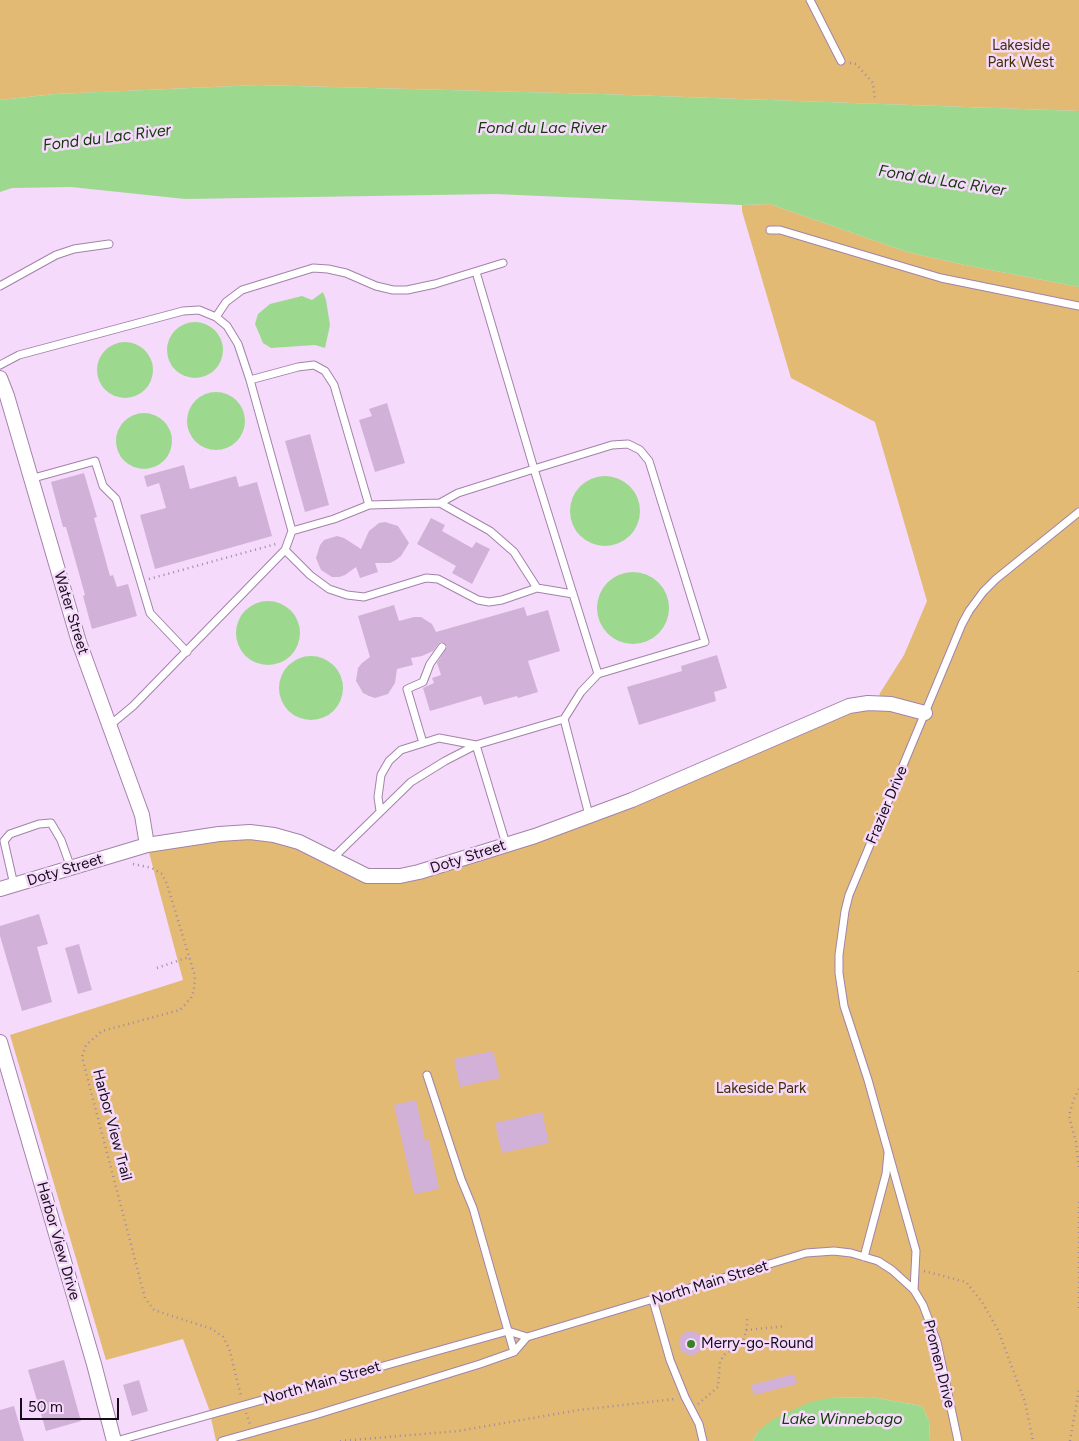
<!DOCTYPE html>
<style>
body{margin:0}
#map{position:relative;width:1079px;height:1441px;overflow:hidden;background:#f5dafb;font-family:Figtree,sans-serif}
canvas{display:block}
.scale{position:absolute;left:20px;top:1398px;width:99px;height:22px;box-sizing:border-box;border:2px solid #170c1a;border-top:0;padding-left:6px;font-size:15px;line-height:18px;white-space:nowrap;color:#170c1a;-webkit-text-stroke:4px #f5dafb;paint-order:stroke}
</style>
<div id="map">
<canvas width="1079" height="1441"></canvas>
<div class="scale">50 m</div>
</div>
<script>
const ctx = document.querySelector('canvas').getContext('2d');
ctx.lineJoin = 'round';
function fill(path, color) { ctx.fillStyle = color; ctx.fill(path, 'evenodd'); }
const toPath = rows => new Path2D(rows.map(r => 'M' + r).join(''));
function stroke(path, color, width, dash) { ctx.strokeStyle = color; ctx.lineWidth = width; ctx.lineCap = dash ? 'butt' : 'round'; ctx.setLineDash(dash || []); ctx.stroke(path); }
function drawText(font, color, halo, rows, align = 'center') {
  ctx.font = font + ' Figtree,sans-serif'; ctx.lineWidth = 5; ctx.setLineDash([]); ctx.textBaseline = 'middle'; ctx.strokeStyle = halo; ctx.fillStyle = color; for (const [text, x, y, turn = 0] of rows) {
    ctx.save(); ctx.translate(x, y); ctx.rotate((+turn || 0) * Math.PI / 180); ctx.textAlign = isNaN(turn) ? turn : align; if (halo) ctx.strokeText(text, 0, 0); ctx.fillText(text, 0, 0); ctx.restore();
  }
}
fill(toPath([
 [0,0,1079,0,1079,111,601,94,258,85,55,94,0,100],
 [770,204,907,252,965,265,1079,287,1079,1441,930,1441,929,1421,922,1406,871,1397,830,1398,758,1431,753,1441,216,1441,209,1409,183,1339,106,1360,10,1035,183,980,147,845,250,832,383,877,535,836,831,713,878,703,880,693,904,655,927,601,875,422,791,378,742,211,742,205]
]), '#e2ba74');
fill(toPath([
 [258,85,601,94,1079,111,1079,287,965,265,907,252,770,204,742,205,496,194,185,199,71,187,12,188,0,192,0,100,55,94],
 [323,292,326,300,330,325,325,348,315,345,271,348,263,343,255,324,258,314,270,304,302,296,312,300],
 '167 350a28 28 0 1 1 56 0a28 28 0 1 1-56 0Z',
 '97 370a28 28 0 1 1 56 0a28 28 0 1 1-56 0Z',
 '187 421a29 29 0 1 1 58 0a29 29 0 1 1-58 0Z',
 '116 441a28 28 0 1 1 56 0a28 28 0 1 1-56 0Z',
 '570 511a35 35 0 1 1 70 0a35 35 0 1 1-70 0Z',
 '597 608a36 36 0 1 1 72 0a36 36 0 1 1-72 0Z',
 '236 633a32 32 0 1 1 64 0a32 32 0 1 1-64 0Z',
 '279 688a32 32 0 1 1 64 0a32 32 0 1 1-64 0Z',
 [871,1397,922,1406,929,1421,930,1441,753,1441,758,1431,772,1420,810,1402,830,1398]
]), '#9cd98f');
fill(toPath([
 [387,403,405,463,375,472,359,420,372,416,369,409],
 [310,434,329,505,305,512,285,441],
 [184,465,190,489,236,476,239,487,257,482,272,536,155,569,140,515,166,508,159,483,147,487,144,476],
 [84,473,97,517,94,518,110,576,113,575,117,587,128,584,137,616,92,629,83,596,85,595,66,527,63,527,51,482],
 [431,518,445,525,442,531,472,548,476,542,490,549,472,584,452,573,456,566,417,544],
 [385,522,398,526,409,543,401,556,396,560,390,563,375,563,378,572,360,578,356,567,345,575,339,577,332,577,321,570,316,558,320,545,324,540,337,536,344,538,361,549,369,531,379,523],
 [394,605,399,621,414,617,421,617,432,624,436,632,524,607,527,616,548,610,560,651,528,661,538,692,518,698,517,696,484,705,481,696,430,711,423,688,434,683,432,678,441,675,437,663,447,647,445,643,440,642,433,651,422,656,411,658,413,665,397,669,395,683,388,694,375,698,369,696,363,693,356,681,358,668,362,663,370,657,358,616],
 [717,655,727,688,714,692,716,701,639,725,627,687,682,671,681,666],
 [39,914,48,944,37,947,52,1002,22,1011,0,936,0,926],
 [79,944,92,990,78,994,65,948],
 [493,1051,500,1078,460,1087,454,1059],
 [416,1100,425,1141,429,1140,439,1189,414,1194,394,1105],
 [542,1112,549,1143,502,1153,495,1123],
 '679 1343a12 12 0 1 1 24 0a12 12 0 1 1-24 0Z',
 [64,1360,81,1421,46,1431,28,1370],
 [794,1374,797,1384,754,1395,751,1385],
 [139,1380,148,1411,132,1416,123,1385],
 [14,1406,24,1441,0,1441,0,1410]
]), '#d2b1d9');
const lane = toPath([
 [810,0,841,61],
 [770,230,780,230,941,278,1079,306],
 [476,272,534,469,598,674],
 [0,286,56,255,74,249,109,244],
 [216,317,226,302,242,290,313,268,328,269,346,273,376,286,393,290,407,290,435,284,503,263],
 [0,365,19,355,183,311,199,310,216,317,227,326,238,344,250,380,292,531,285,550,133,706,109,726],
 [250,380,298,367,314,365,325,371,334,385,369,505],
 [30,479,95,461,103,486,116,499,150,613,187,652],
 [440,503,490,531,514,552,537,588,573,594],
 [292,531,334,519,369,505,440,503,458,493,534,469,612,445,628,444,640,450,649,461,705,642,598,674,581,692,564,719,476,745,445,761,411,782,333,858],
 [285,550,310,575,329,589,347,595,364,597,426,578,438,579,478,600,489,602,502,600,537,588],
 [564,719,589,815],
 [423,743,407,689,423,682,430,664,442,647],
 [380,811,378,797,381,775,389,761,401,750,439,738,476,745,506,844],
 [14,885,4,841,10,834,39,824,51,823,61,840,71,868],
 [427,1075,461,1179,473,1208,514,1352],
 [864,1257,886,1174,888,1153],
 [914,1290,916,1251,868,1080,844,1006,839,973,839,955,845,911,849,895,962,624,969,611,983,592,996,579,1079,512],
 [653,1300,670,1360,685,1397,699,1424,703,1441],
 [116,1441,508,1331,527,1337],
 [222,1441,315,1415,480,1364,514,1352,527,1337,806,1253,834,1251,851,1253,878,1261,892,1270,914,1290,923,1305,937,1342,958,1441]
]);
const street = toPath([
 [0,378,7,396,79,642,142,815,147,845],
 [0,889,147,845,219,834,250,832,274,835,299,842,367,876,400,876,419,872,535,836,632,800,849,706,868,703,891,704,925,713],
 [0,1042,94,1364,114,1441]
]);
stroke(lane, '#a283a9', 9);
stroke(street, '#a283a9', 16);
stroke(toPath([
 [850,63,856,64,873,83,875,101],
 [149,579,276,544],
 [133,864,152,868,162,874,167,884,195,976,194,990,191,998,180,1010,102,1031,86,1045,82,1057,145,1298,154,1310,212,1329,223,1337,229,1348,241,1396],
 [157,968,189,957],
 [1079,971,1079,975],
 [1079,1089,1073,1101,1069,1116,1076,1142,1079,1170],
 [1079,1202,1079,1311],
 [924,1271,966,1282,982,1302,998,1330,1025,1402,1033,1441],
 [746,1330,786,1326],
 [698,1404,718,1387,720,1362,724,1355,730,1351,742,1344,747,1328,747,1318],
 [246,1413,250,1424],
 [340,1441,458,1431,579,1410,675,1399],
 [1070,1441,1079,1390]
]), '#9f8aa4', 2.5, [1, 4]);
stroke(lane, '#fff', 7);
stroke(street, '#fff', 14);
for (const [x, y, r, color] of [
 [691,1344,5,"#388127"]
]) { const dot = new Path2D(); dot.arc(x, y, r, 0, 2 * Math.PI); ctx.fillStyle = color; ctx.fill(dot); stroke(dot, '#f5dafb', 2); }
drawText('15px', '#433009', '#f5dafb', [
 ["Lakeside",1021,46],
 ["Park West",1021,63],
 ["Lakeside Park",761,1089]
]);
drawText('15px', '#170c1a', '#f5dafb', [
 ["Water Street",71,613,73],
 ["Frazier Drive",887,805,-67],
 ["Doty Street",468,857,-18],
 ["Doty Street",65,870,-17],
 ["Harbor View Trail",112,1125,75],
 ["Harbor View Drive",58,1241,74],
 ["North Main Street",710,1283,-17],
 ["Promen Drive",939,1364,76],
 ["North Main Street",322,1383,-16]
]);
drawText('15px', '#170c1a', '#f5dafb', [
 ["Merry-go-Round",701,1344]
], 'left');
drawText('italic 16px', '#123b09', '#f5dafb', [
 ["Fond du Lac River",542,128],
 ["Fond du Lac River",107,138,-7],
 ["Fond du Lac River",942,181,9],
 ["Lake Winnebago",842,1419]
]);
</script>
